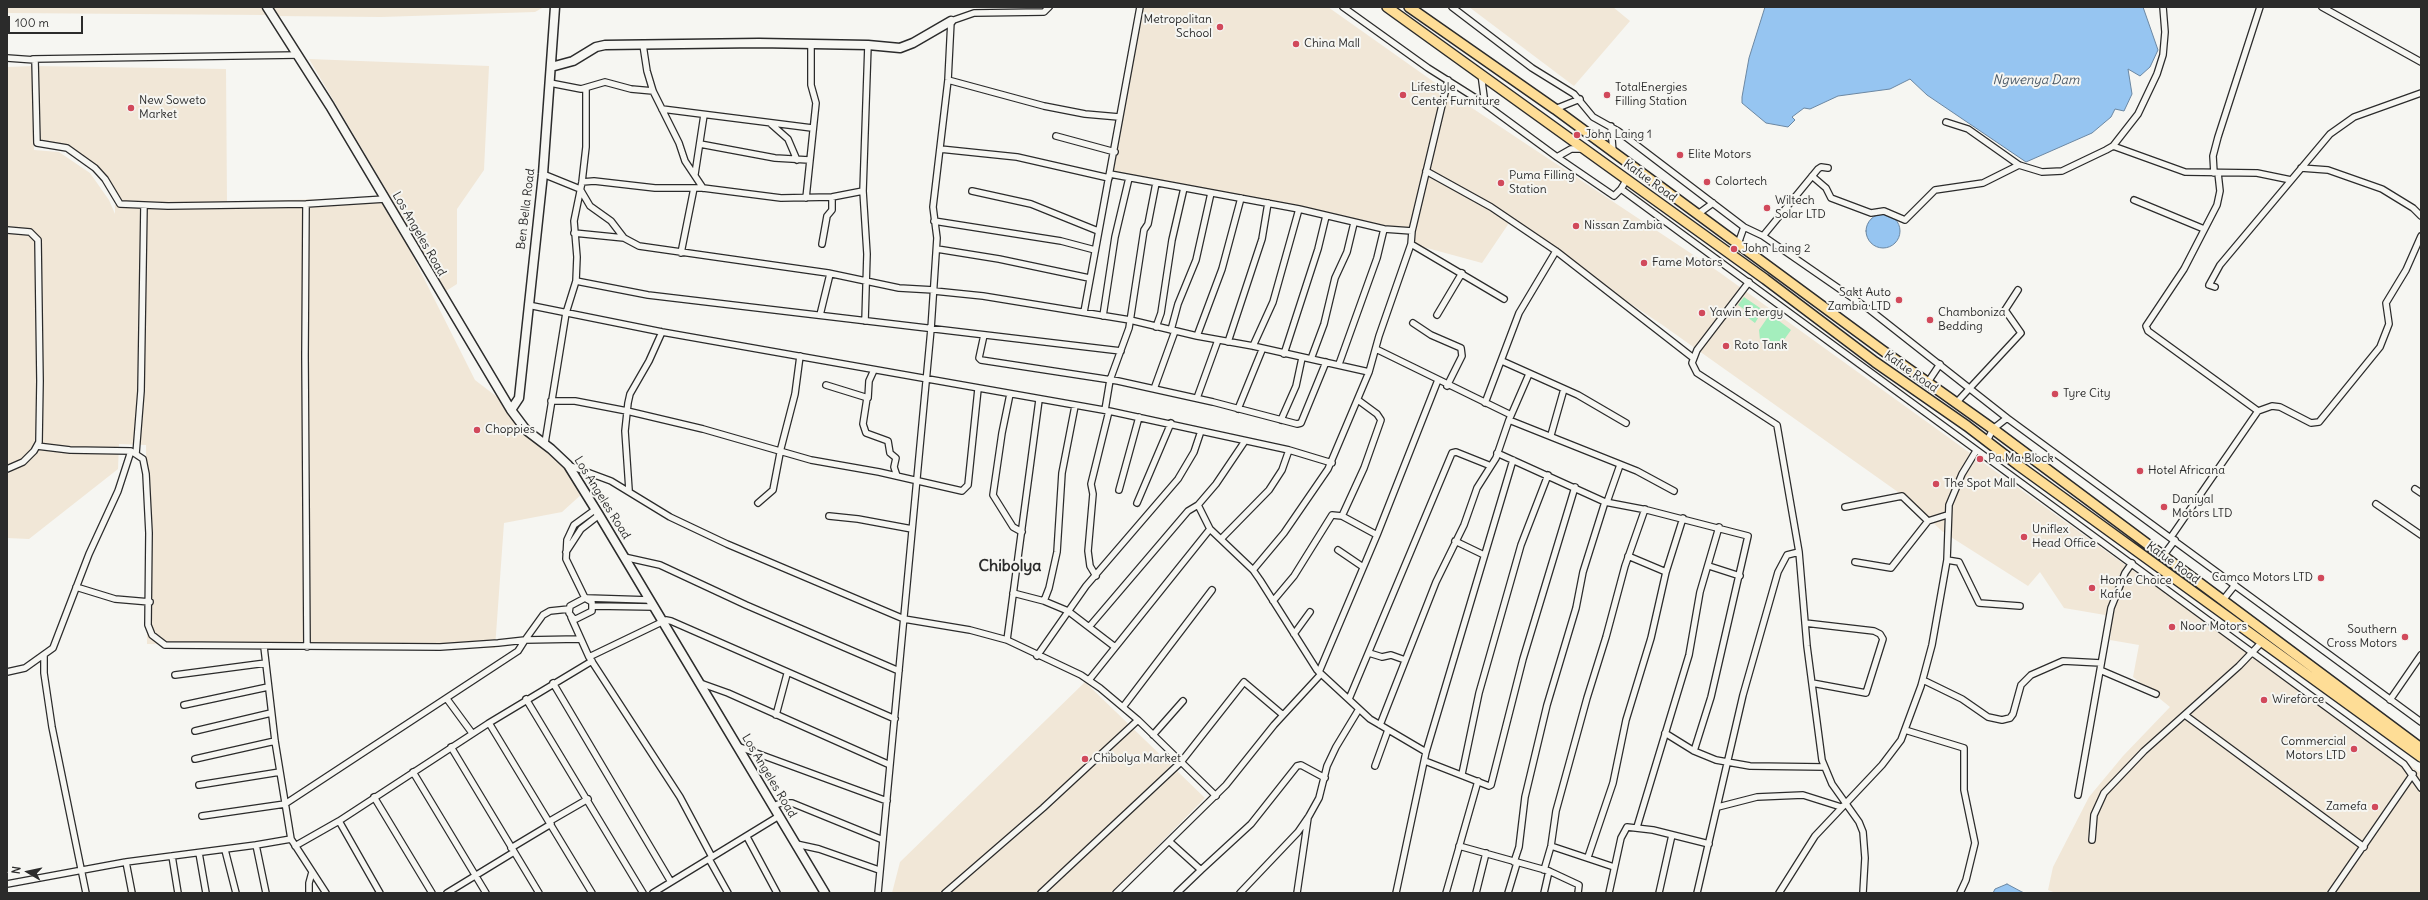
<!DOCTYPE html>
<style>
body{margin:0}
#map{position:relative;width:2428px;height:900px;overflow:hidden;background:#f6f6f2;font-family:Delius,sans-serif}
canvas{display:block}
.frame{position:absolute;inset:0;border:8px solid #2b2b2b;pointer-events:none}
.north{position:absolute;left:8px;top:852px;width:40px;height:40px;-webkit-text-stroke:3px #f6f6f2;paint-order:stroke;rotate:279deg;font-size:11px;font-weight:700;line-height:16px;text-align:center;color:#2b2b2b}
.north::after{content:'';display:block;margin:auto;width:14px;height:18px;background:#2b2b2b;clip-path:polygon(50% 0,100% 100%,50% 72%,0 100%)}
.scale{position:absolute;left:8px;top:16px;width:75px;height:18px;box-sizing:border-box;border:2px solid #2b2b2b;border-top:0;padding-left:5px;font-size:12px;line-height:14px;white-space:nowrap;color:#2b2b2b;-webkit-text-stroke:3px #f6f6f2;paint-order:stroke}
</style>
<div id="map">
<canvas width="2428" height="900"></canvas>
<div class="frame"></div>
<div class="north">N</div>
<div class="scale">100 m</div>
</div>
<script>
const ctx = document.querySelector('canvas').getContext('2d');
ctx.lineJoin = 'round';
function fill(path, color) { ctx.fillStyle = color; ctx.fill(path, 'evenodd'); }
const toPath = rows => new Path2D(rows.map(r => 'M' + r).join(''));
function stroke(path, color, width, dash) { ctx.strokeStyle = color; ctx.lineWidth = width; ctx.lineCap = dash ? 'butt' : 'round'; ctx.setLineDash(dash || []); ctx.stroke(path); }
function drawText(font, color, halo, rows, align = 'center') {
  ctx.font = font + ' Delius,sans-serif'; ctx.lineWidth = 4; ctx.setLineDash([]); ctx.textBaseline = 'middle'; ctx.strokeStyle = halo; ctx.fillStyle = color; for (const [text, x, y, turn = 0] of rows) {
    ctx.save(); ctx.translate(x, y); ctx.rotate((+turn || 0) * Math.PI / 180); ctx.textAlign = isNaN(turn) ? turn : align; if (halo) ctx.strokeText(text, 0, 0); ctx.fillText(text, 0, 0); ctx.restore();
  }
}
fill(toPath([
 [7,7,263,7,265,11,265,15,7,13],
 [268,7,544,7,535,12,381,17,274,16],
 [869,7,951,7,869,8],
 [1141,7,1328,7,1451,94,1719,272,2135,572,2421,773,2421,893,2056,893,2048,890,2053,867,2089,797,2123,756,2170,707,2133,677,2139,645,2110,640,2111,632,2105,615,2064,608,2040,572,2028,586,1943,532,1905,497,1661,324,1509,223,1482,263,1416,245,1404,229,1113,175],
 [1469,7,1613,7,1630,21,1574,86],
 [309,59,489,66,484,170,457,209,457,284,446,291],
 [33,66,34,150,59,152,90,173,109,200,115,214,115,205,122,204,92,168,68,152,36,146,35,66,226,69,227,202,383,197,475,380,518,413,557,452,583,493,562,512,504,523,495,648,147,644,146,445,119,444,118,469,29,539,7,538,7,67],
 [1085,682,1205,798,1111,893,892,893,900,862]
]), '#f1e7d7');
fill(toPath([
 [1744,297,1763,310,1755,323,1743,314,1745,310,1738,305],
 [1770,314,1791,330,1776,351,1760,340,1759,330]
]), '#a4eebd');
const water = toPath([
 [1765,7,2143,7,2158,50,2150,67,2140,76,2128,69,2132,94,2124,111,2115,109,2111,117,2092,133,2026,162,1927,95,1910,79,1890,89,1838,96,1810,109,1804,108,1792,117,1795,120,1788,127,1766,123,1742,103,1742,97,1749,58,1765,7],
 '1866 231a17 17 0 1 1 34 0a17 17 0 1 1-34 0Z',
 [2007,884,2022,892,2025,893,1993,893,1995,889,2007,884]
]);
fill(water, '#96c5f1');
stroke(water, '#6b87a2', 1);
const street = toPath([
 [1343,7,1428,68,1485,104,1557,157,1571,149,1583,149],
 [1452,7,1532,68,1574,94,1593,117,1618,131,1744,227,1763,236,1870,310,2007,418],
 [2322,7,2421,62],
 [643,45,647,71,653,91,679,143,685,161,703,188],
 [7,58,35,60,37,143,67,148,95,168,105,179,120,204,168,206,306,204,385,199],
 [33,59,298,55],
 [1481,74,1485,104],
 [948,80,1044,106,1085,114,1119,117],
 [550,83,581,89,605,82,631,89,653,91],
 [662,109,812,128],
 [1555,109,1580,99],
 [1946,122,1968,129,2019,165,2042,172,2062,171,2106,150,2113,146,2138,114,2157,74,2163,55,2165,32,2163,7],
 [771,124,788,139,797,160],
 [1611,126,1613,152],
 [1056,136,1115,152],
 [700,144,775,158,809,160],
 [2113,146,2185,172,2257,173,2291,180],
 [940,149,1017,157,1109,178],
 [1557,157,1614,196,1621,189],
 [2301,168,2328,170,2382,189,2413,208,2421,216],
 [1426,171,1491,207,1556,251,1692,357],
 [2214,173,2213,156,2218,137,2260,7],
 [2218,173,2220,191,2217,205,2184,269,2146,326,2148,331,2258,411],
 [543,174,580,189,590,206,611,221,624,238,639,246,828,273,899,288,934,290],
 [695,174,704,115],
 [1110,174,1299,209,1384,229,1412,231],
 [1812,176,1826,188,1831,198,1871,213,1884,211,1905,220,1935,190,1983,183,2019,165],
 [1627,179,1621,189,2404,764,2421,788],
 [582,182,594,181,655,188,703,188,781,198,832,197,863,191],
 [972,191,1031,204,1098,231],
 [806,198,816,103,811,85,811,45],
 [2134,200,2204,229],
 [306,204,305,356,307,647],
 [1698,214,1713,203],
 [934,221,1061,241,1095,250],
 [7,230,30,232,38,240,40,381,39,442,34,451,23,462,7,469],
 [574,233,624,238],
 [1763,236,1818,169,1821,167,1828,168],
 [822,244,827,216,832,210,832,197],
 [1411,244,1504,299],
 [1738,244,1744,227],
 [937,249,999,259,1089,278],
 [681,253,694,188],
 [576,281,648,295,1121,351],
 [1749,282,1697,350,1692,363,1697,373,1777,425,1799,552,1807,646,1822,760,1832,784,1859,822,1863,832,1865,858,1863,893],
 [2215,287,2209,285,2220,265,2330,134,2354,117,2421,93],
 [934,291,983,296,1130,320,1197,336,1253,346,1369,372],
 [528,305,662,332,1109,411,1289,450,1332,463],
 [1084,312,1140,7],
 [820,315,830,274],
 [1437,315,1462,273],
 [1103,316,1115,237,1129,178],
 [865,321,867,254,863,191,868,45],
 [1413,323,1431,335,1461,348,1462,356,1447,386],
 [1156,327,1161,313,1172,240,1184,188],
 [1171,330,1178,304,1196,260,1211,193],
 [984,335,979,358,981,360,1118,381,1213,402,1297,424,1301,423,1326,362],
 [1197,336,1222,269,1241,198],
 [1228,342,1262,239,1268,203],
 [1253,346,1273,302,1299,209],
 [1376,349,1511,415],
 [1284,354,1318,249,1326,216],
 [1311,359,1324,324,1335,278,1347,252,1354,223],
 [1502,361,1578,395,1626,423],
 [1339,364,1377,258,1384,229],
 [1928,382,1940,364],
 [826,385,868,398,869,381,874,370],
 [1154,389,1175,331],
 [1010,394,1002,433,993,495,1013,527,1022,532],
 [867,398,863,424,866,433,888,441,890,453,896,458,894,467,897,476],
 [1197,398,1218,340],
 [551,401,575,401,627,411,703,429,811,460,879,472,962,491,968,485,978,389],
 [1485,403,1519,313,1556,251],
 [1956,403,2021,333,2005,310,2018,290],
 [1238,409,1262,350],
 [1105,410,1110,380,1129,328,1144,230,1148,224,1156,183],
 [1281,420,1296,386,1302,358],
 [1509,420,1637,471,1674,491],
 [1551,435,1564,389],
 [1987,441,1993,429,2007,418,2421,722],
 [545,443,566,313,576,281,577,257,574,221,582,182,586,147,586,88],
 [37,446,70,450,131,451,143,459,146,474,149,533,148,625,152,635,165,645,440,647,498,643,525,640,543,615,550,611,569,609],
 [1497,453,1605,502,1647,510,1748,536,1711,697,1694,751],
 [136,454,141,391,144,205],
 [568,465,611,481,670,517,727,544,904,619,970,630,1007,640,1081,675,1100,688,1138,720,1216,796],
 [2415,489,2421,493],
 [629,490,625,431,628,403,630,394,649,361,662,332],
 [1119,490,1139,417],
 [1607,502,1620,465],
 [758,503,773,490,781,448,795,394,800,356],
 [1137,503,1171,423],
 [2376,504,2421,535],
 [1198,505,1210,529,1253,570,1260,580,1317,670,1370,719,1426,752],
 [1845,507,1902,496,1928,521,1947,515],
 [829,516,858,519,912,529],
 [1342,516,1377,535],
 [2171,537,2258,411,2272,406,2280,407,2311,423,2319,422,2380,347,2389,324,2386,303,2406,270,2421,236],
 [1221,539,1269,490,1282,470,1289,450],
 [1455,541,1484,555],
 [1338,550,1363,567],
 [566,552,581,529,599,515],
 [1628,556,1666,572],
 [2163,556,2175,540],
 [624,557,660,565,746,605,899,671],
 [1947,560,1959,562,1979,603,2020,606],
 [1855,562,1891,568,1928,521],
 [1709,566,1740,576],
 [1253,570,1284,533,1328,469,1369,372,1379,336,1411,244,1412,231,1448,80],
 [1096,576,1090,566,1088,551,1093,494,1091,484,1109,411],
 [76,587,115,599,150,602],
 [1013,593,1044,601,1068,611,1115,647],
 [585,598,566,559,567,540,574,525,596,509],
 [585,598,592,602,592,611,576,619,573,618,569,613,570,606,585,598],
 [587,598,650,600],
 [2223,600,2235,585],
 [1044,601,1049,588,1057,552,1062,473,1075,406],
 [1273,601,1294,576,1332,515,1342,516,1364,468,1381,420,1377,414,1358,400],
 [594,606,654,607],
 [571,617,589,657,680,797,712,857],
 [1805,623,1874,631,1880,634,1883,639,1866,693,1812,683],
 [1089,627,1188,511,1198,505,1216,484,1245,441],
 [1294,634,1310,612],
 [1007,640,1039,400],
 [264,647,275,741,291,839],
 [1369,653,1382,657,1391,655,1405,660],
 [44,656,44,673,52,727,86,893],
 [1037,656,1086,586,1178,479,1194,452,1201,431],
 [589,657,666,620,671,621,895,719],
 [2100,670,2156,694],
 [7,672,25,668,53,648,89,554,118,491,131,451],
 [1319,672,1377,535,1438,380],
 [175,675,266,663],
 [1089,680,1210,529],
 [1923,680,1962,699,1988,717,2002,720,2010,718,2013,714,2021,685,2031,675,2063,661,2101,663],
 [553,683,671,882],
 [700,683,728,693,890,765],
 [447,699,472,733],
 [526,699,643,893],
 [1349,699,1452,453,1456,452,1491,466],
 [2390,700,2421,655],
 [184,705,268,687],
 [1123,707,1212,590],
 [776,715,787,674],
 [2185,715,2364,847],
 [489,723,592,893],
 [1380,725,1436,582,1464,525,1477,488,1496,458,1509,420,1529,374],
 [1905,730,1964,748,1964,790,1975,843,1966,880,1960,893],
 [195,731,271,713],
 [1665,733,1694,751,1716,760,1750,766,1824,767],
 [1153,735,1183,701],
 [737,746,887,801],
 [451,747,539,893],
 [195,759,275,741],
 [1425,761,1489,786,1491,785,1523,659,1575,487],
 [1375,766,1388,730],
 [413,772,486,893],
 [1462,774,1479,693,1521,545,1548,475],
 [199,785,280,772],
 [2078,795,2111,608,2125,573,2132,563],
 [374,797,432,893],
 [773,806,781,803,792,803,883,840],
 [1718,807,1757,797,1803,795,1841,807],
 [202,816,285,804,518,651,525,640,580,639],
 [339,821,380,893],
 [550,821,588,799],
 [1637,827,1689,655,1700,592,1719,527],
 [747,837,777,893],
 [2092,840,2094,815,2104,793,2144,751,2239,666,2262,642],
 [1170,842,1201,870,1177,893],
 [796,844,819,849,879,870],
 [256,845,291,839,326,893],
 [295,846,339,821,489,723,592,661],
 [1459,846,1549,871,1579,885,1578,893],
 [1551,846,1614,867],
 [511,848,551,824],
 [225,850,236,893],
 [199,853,206,893],
 [172,856,178,893],
 [1588,857,1613,783,1626,720,1651,638,1666,572,1683,518],
 [709,859,728,893],
 [126,862,132,893],
 [1514,862,1519,847,1525,797,1547,705,1576,608,1583,572,1605,502],
 [1201,870,1251,824,1297,766,1301,765,1325,778],
 [1544,870,1551,846,1556,811,1587,698,1606,637,1625,566,1645,509],
 [7,884,126,862,256,845,266,893],
 [309,893,309,883,312,872],
 [447,893,514,852],
 [653,893,779,816],
 [878,893,931,329,937,238,933,207,948,80,951,21,974,13,1044,12,1049,7],
 [945,893,1043,808,1138,720],
 [1041,893,1181,762,1244,682,1283,715],
 [1116,893,1226,785,1274,725,1321,674],
 [1240,893,1298,832,1309,816,1319,798,1327,766,1336,747,1359,709],
 [1297,893,1308,818],
 [1396,893,1426,752,1513,460],
 [1446,893,1478,781],
 [1476,893,1486,853],
 [1508,893,1517,863],
 [1544,893,1549,871],
 [1609,893,1621,838,1627,827,1653,830,1709,844],
 [1659,893,1672,835],
 [1697,893,1743,695,1778,572,1787,555,1799,552],
 [1779,893,1815,836,1882,765,1901,740,1921,686,1932,645,1947,560,1949,505,1962,474,1976,451],
 [2331,893,2413,774]
]);
const secondary = toPath([
 [267,7,330,106,511,410,526,430,551,449,568,465,599,515,825,893],
 [551,67,573,61,596,47,605,45,759,43,868,45,900,48,913,43,951,21],
 [511,410,519,398,543,174,555,7]
]);
const primary = toPath([
 [1387,7,1765,279,1875,362,1967,426,2018,465,2421,757],
 [1409,7,1555,109,1882,350,1993,429,2421,748]
]);
stroke(street, '#2b2b2b', 8);
stroke(secondary, '#2b2b2b', 11);
stroke(primary, '#2b2b2b', 12);
stroke(street, '#f6f6f2', 5.5);
stroke(secondary, '#f6f6f2', 8);
stroke(primary, '#fedd96', 9);
for (const [x, y, r, color] of [
 [1220,27,4,"#d1495b"],
 [1296,44,4,"#d1495b"],
 [1403,95,4,"#d1495b"],
 [1607,95,4,"#d1495b"],
 [131,108,4,"#d1495b"],
 [1577,135,4,"#d1495b"],
 [1680,155,4,"#d1495b"],
 [1707,182,4,"#d1495b"],
 [1501,183,4,"#d1495b"],
 [1767,208,4,"#d1495b"],
 [1576,226,4,"#d1495b"],
 [1734,249,4,"#d1495b"],
 [1644,263,4,"#d1495b"],
 [1899,300,4,"#d1495b"],
 [1702,313,4,"#d1495b"],
 [1930,320,4,"#d1495b"],
 [1726,346,4,"#d1495b"],
 [2055,394,4,"#d1495b"],
 [477,430,4,"#d1495b"],
 [1980,459,4,"#d1495b"],
 [2140,471,4,"#d1495b"],
 [1936,484,4,"#d1495b"],
 [2164,507,4,"#d1495b"],
 [2024,537,4,"#d1495b"],
 [2321,578,4,"#d1495b"],
 [2092,588,4,"#d1495b"],
 [2172,627,4,"#d1495b"],
 [2405,637,4,"#d1495b"],
 [2264,700,4,"#d1495b"],
 [2354,749,4,"#d1495b"],
 [1085,759,4,"#d1495b"],
 [2375,807,4,"#d1495b"]
]) { const dot = new Path2D(); dot.arc(x, y, r, 0, 2 * Math.PI); ctx.fillStyle = color; ctx.fill(dot); stroke(dot, '#f6f6f2', 1.5); }
drawText('12px', '#2b2b2b', '#f6f6f2', [
 ["Metropolitan",1212,20,"right"],
 ["School",1212,34,"right"],
 ["China Mall",1304,44],
 ["Lifestyle",1411,88],
 ["Center Furniture",1411,102],
 ["TotalEnergies",1615,88],
 ["Filling Station",1615,102],
 ["New Soweto",139,101],
 ["Market",139,115],
 ["John Laing 1",1585,135],
 ["Elite Motors",1688,155],
 ["Puma Filling",1509,176],
 ["Station",1509,190],
 ["Colortech",1715,182],
 ["Wiltech",1775,201],
 ["Solar LTD",1775,215],
 ["Nissan Zambia",1584,226],
 ["John Laing 2",1742,249],
 ["Fame Motors",1652,263],
 ["Sakt Auto",1891,293,"right"],
 ["Zambia LTD",1891,307,"right"],
 ["Yawin Energy",1710,313],
 ["Chamboniza",1938,313],
 ["Bedding",1938,327],
 ["Roto Tank",1734,346],
 ["Tyre City",2063,394],
 ["Choppies",485,430],
 ["Pa Ma Block",1988,459],
 ["Hotel Africana",2148,471],
 ["The Spot Mall",1944,484],
 ["Daniyal",2172,500],
 ["Motors LTD",2172,514],
 ["Uniflex",2032,530],
 ["Head Office",2032,544],
 ["Camco Motors LTD",2313,578,"right"],
 ["Home Choice",2100,581],
 ["Kafue",2100,595],
 ["Noor Motors",2180,627],
 ["Southern",2397,630,"right"],
 ["Cross Motors",2397,644,"right"],
 ["Wireforce",2272,700],
 ["Commercial",2346,742,"right"],
 ["Motors LTD",2346,756,"right"],
 ["Chibolya Market",1093,759],
 ["Zamefa",2367,807,"right"]
], 'left');
drawText('12px', '#2b2b2b', '#f6f6f2', [
 ["Kafue Road",1650,181,36],
 ["Ben Bella Road",526,209,-83],
 ["Los Angeles Road",419,234,60],
 ["Kafue Road",1911,372,35],
 ["Los Angeles Road",602,498,58],
 ["Kafue Road",2173,563,36],
 ["Los Angeles Road",769,776,59]
]);
drawText('italic 13px', '#4b5966', '#f6f6f2', [
 ["Ngwenya Dam",2036,80]
]);
drawText('bold 16px', '#2b2b2b', '#f6f6f2', [
 ["Chibolya",1010,566]
]);
</script>
